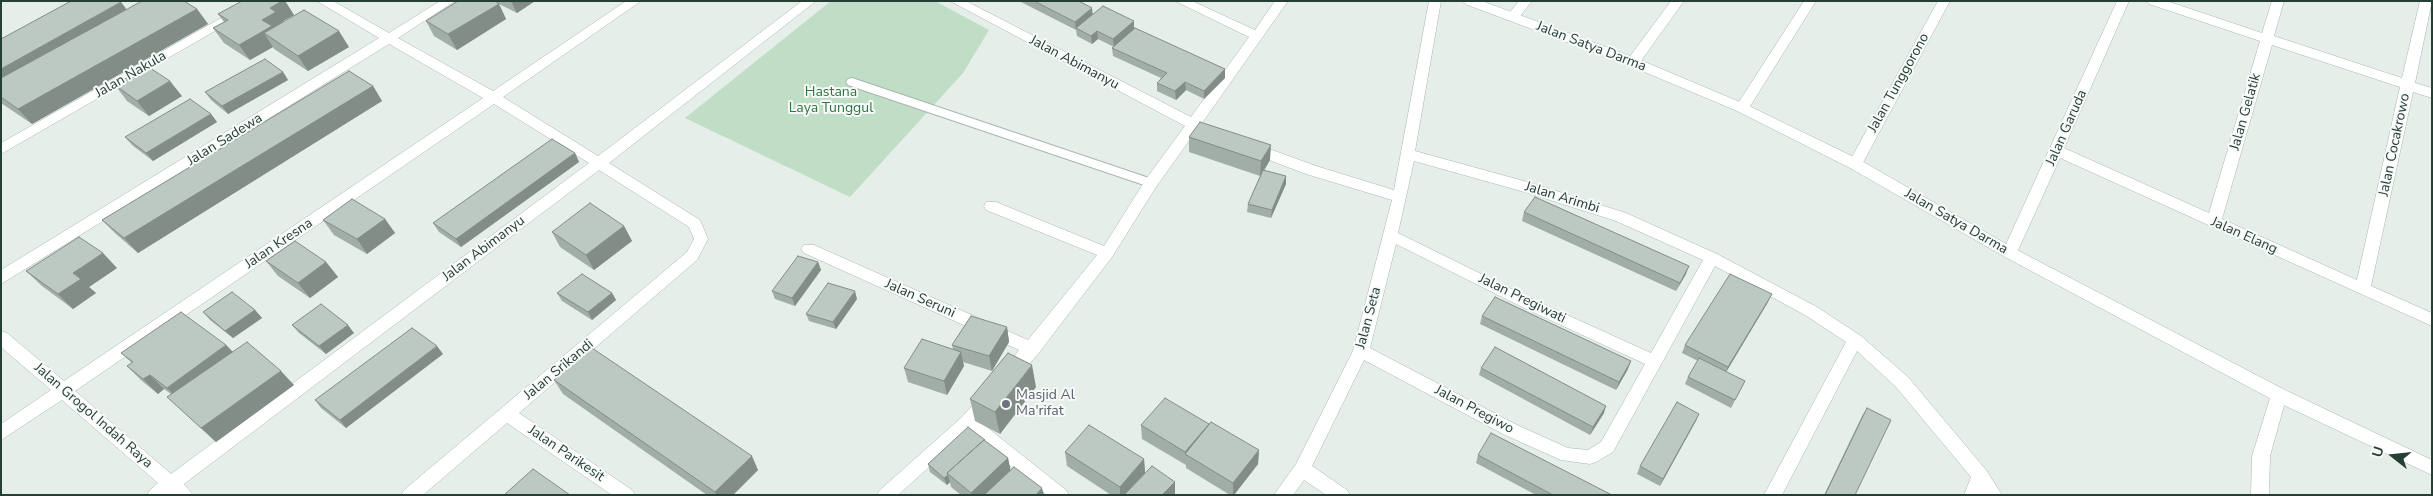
<!DOCTYPE html>
<style>
body{margin:0}
#map{position:relative;width:2433px;height:496px;overflow:hidden;background:#e6eee9;font-family:"Nunito Sans",sans-serif}
canvas{display:block}
.frame{position:absolute;inset:0;border:2px solid #263f35;pointer-events:none}
.north{position:absolute;left:2368px;top:431px;width:50px;height:50px;-webkit-text-stroke:4px #f7faf8;paint-order:stroke;rotate:286deg;font-size:14px;font-weight:700;line-height:20px;text-align:center;color:#263f35}
.north::after{content:'';display:block;margin:auto;width:18px;height:22px;background:#263f35;clip-path:polygon(50% 0,100% 100%,50% 72%,0 100%)}
</style>
<div id="map">
<canvas width="2433" height="496"></canvas>
<div class="frame"></div>
<div class="north">U</div>
</div>
<script>
const ctx = document.querySelector('canvas').getContext('2d');
ctx.lineJoin = 'round';
function fill(path, color) { ctx.fillStyle = color; ctx.fill(path, 'evenodd'); }
const toPath = rows => new Path2D(rows.map(r => 'M' + r).join(''));
function stroke(path, color, width, dash) { ctx.strokeStyle = color; ctx.lineWidth = width; ctx.lineCap = dash ? 'butt' : 'round'; ctx.setLineDash(dash || []); ctx.stroke(path); }
function drawText(font, color, halo, rows, align = 'center') {
  ctx.font = font + ' "Nunito Sans",sans-serif'; ctx.lineWidth = 4; ctx.setLineDash([]); ctx.textBaseline = 'middle'; ctx.strokeStyle = halo; ctx.fillStyle = color; for (const [text, x, y, turn = 0] of rows) {
    ctx.save(); ctx.translate(x, y); ctx.rotate((+turn || 0) * Math.PI / 180); ctx.textAlign = isNaN(turn) ? turn : align; if (halo) ctx.strokeText(text, 0, 0); ctx.fillText(text, 0, 0); ctx.restore();
  }
}
fill(toPath([
 [831,1,935,1,989,30,963,73,850,197,685,118]
]), '#c0ddc5');
const service = toPath([
 [852,78,1155,180,1157,183,1151,187,1147,186,848,85,846,82,848,79,852,78]
]);
const minor = toPath([
 [251,1,267,1,1,154,1,143,251,1],
 [317,1,333,1,389,33,440,1,455,1,398,38,493,91,626,1,641,1,503,97,598,156,802,1,816,1,609,163,700,220,708,239,697,260,519,413,632,490,635,495,612,495,507,423,423,495,401,495,404,490,687,252,694,239,689,227,599,170,184,484,193,495,147,495,150,490,158,483,62,400,1,440,1,424,51,390,1,347,1,331,7,333,64,381,483,98,389,44,1,284,1,270,379,38,317,1],
 [494,104,589,163,171,474,75,391,494,104],
 [950,1,966,1,1191,117,1249,37,1175,1,1192,1,1255,30,1275,1,1288,1,1202,123,1208,128,1206,131,1196,131,1156,187,1112,257,1038,354,1015,380,1009,382,1003,380,1001,375,1019,350,804,253,801,249,804,245,814,245,1028,340,1097,255,986,210,984,206,986,202,996,202,1104,246,1146,179,1185,126,950,1],
 [1429,1,1441,1,1415,151,1531,183,1626,213,1717,254,1817,307,1861,336,1908,377,1986,470,2002,495,1964,495,1971,477,1896,387,1857,351,1782,495,1764,495,1846,342,1805,315,1715,266,1613,452,1596,462,1590,464,1561,460,1505,435,1364,360,1312,466,1347,490,1350,495,1326,495,1304,480,1293,495,1274,495,1296,464,1353,351,1392,200,1306,174,1248,152,1246,148,1253,143,1316,166,1394,190,1429,1],
 [1414,161,1528,193,1616,221,1703,260,1651,353,1532,299,1398,233,1414,161],
 [1396,244,1522,307,1645,364,1601,442,1588,450,1568,448,1517,425,1370,348,1396,244],
 [1519,1,1532,1,1517,20,1507,20,1506,17,1519,1],
 [1671,1,1684,1,1638,65,1628,65,1626,62,1628,59,1671,1],
 [1804,1,1816,1,1747,111,1737,111,1735,108,1804,1],
 [1938,1,1950,1,1860,168,1850,168,1848,164,1938,1],
 [2117,1,2129,1,2064,148,2209,213,2260,41,2149,4,2147,1,2167,1,2262,33,2272,1,2284,1,2274,36,2402,78,2420,1,2432,1,2415,83,2432,88,2432,98,2413,92,2371,286,2432,313,2432,326,2060,158,2015,257,2005,257,2002,253,2117,1],
 [2272,45,2400,87,2357,280,2222,219,2272,45],
 [2279,388,2285,390,2287,395,2270,456,2269,495,2251,495,2252,456,2271,395,2273,390,2279,388],
 [986,395,992,397,994,402,979,421,1066,490,1069,495,1047,495,968,432,898,495,877,495,880,490,962,417,980,397,986,395]
]);
const secondary = toPath([
 [1463,1,1482,1,1638,59,1747,105,1860,160,2015,249,2285,390,2432,460,2432,475,2273,400,2005,257,1850,168,1737,111,1628,65,1465,4,1463,1]
]);
stroke(service, '#a9b6af', 2);
stroke(minor, '#a9b6af', 1);
stroke(secondary, '#a5b9b0', 1);
fill(service, '#fff');
fill(minor, '#fff');
fill(secondary, '#fff');
fill(toPath([
 [242,1,285,1,294,15,283,21,283,22,349,47,308,71,274,49,273,47,250,60,224,43,213,28,224,22,218,14],
 [458,1,535,1,517,13,499,4,506,19,457,50,434,36,426,21],
 [1019,1,1079,1,1093,15,1134,21,1134,28,1225,78,1204,99,1186,90,1176,100,1157,91,1157,83,1161,78,1113,56,1112,48,1114,47,1098,39,1092,44,1077,36,1076,30],
 [197,9,208,24,32,124,1,103,1,39,127,10],
 [283,72,288,80,228,114,211,100,205,92],
 [115,85,182,96,149,116,127,101],
 [373,86,382,101,138,253,116,234,102,220],
 [211,114,217,122,153,161,132,145,125,137],
 [1189,137,1270,160,1264,171,1286,176,1286,184,1271,218,1247,212,1248,204,1260,176,1189,152],
 [575,153,579,162,461,247,439,232,433,223],
 [1524,212,1686,274,1676,291,1522,221],
 [385,219,395,233,367,254,334,235,323,220],
 [624,226,632,241,594,270,560,247,552,232],
 [266,261,326,262,338,277,310,298,278,276],
 [818,262,821,270,795,306,775,299,772,291],
 [117,268,89,287,96,293,73,309,42,286,26,271],
 [557,293,612,293,616,300,592,320,562,301],
 [857,299,836,329,809,321,806,314],
 [1768,302,1726,372,1745,381,1731,408,1685,384,1688,377,1698,361,1682,353,1685,345],
 [255,310,262,318,233,338,210,320,203,312],
 [1482,316,1628,369,1616,390,1480,324],
 [292,325,354,333,326,354,299,333],
 [1007,327,1009,342,992,371,963,362,964,366,947,395,908,382,904,368,953,349,952,345],
 [226,345,233,352,294,385,216,442,167,397,171,394,164,389,158,394,142,381,127,366,132,363,121,353],
 [443,354,346,428,321,408,315,400],
 [1481,368,1604,413,1590,435,1479,375],
 [554,380,758,470,733,495,707,495,563,394],
 [1036,387,1000,434,975,421,970,399],
 [1867,408,1855,495,1824,495,1862,416],
 [1699,414,1660,486,1637,474,1640,466],
 [1141,425,1209,426,1259,450,1258,464,1234,495,1230,495,1186,468,1186,465,1142,439],
 [985,441,1008,458,1010,470,1044,495,961,495,951,487,950,482,947,485,930,472,928,464],
 [1065,452,1144,459,1145,473,1175,495,1111,495,1067,466],
 [1478,455,1612,495,1536,495,1476,463]
]), '#a1ada7');
fill(toPath([
 [282,1,285,1,294,15,283,21,287,27,264,33,273,47,250,60,239,45,262,20,270,8],
 [511,1,535,1,517,13],
 [121,2,133,18,1,92,1,69],
 [499,4,506,19,457,50,448,34],
 [1092,8,1093,16,1076,28,1076,30,1075,22],
 [197,9,208,24,32,124,18,109],
 [1134,21,1134,29,1114,47,1113,39],
 [339,31,349,47,308,71,298,56],
 [1097,31,1098,39,1092,44,1091,36],
 [1225,69,1225,78,1204,99,1204,91],
 [283,72,288,80,228,114,222,106],
 [170,81,182,96,149,116,137,101],
 [1185,82,1186,90,1176,100,1175,91],
 [373,86,382,101,138,253,124,238],
 [211,114,217,122,153,161,146,153],
 [1271,145,1270,160,1260,176,1261,161],
 [575,153,579,162,461,247,456,239],
 [1286,176,1286,184,1271,218,1272,210],
 [385,219,395,233,367,254,357,239],
 [624,226,632,241,594,270,586,255],
 [103,253,117,268,89,287,96,293,73,309,58,294,73,273],
 [326,262,338,277,310,298,298,283],
 [818,262,821,270,795,306,792,298],
 [1689,266,1686,274,1676,291,1680,283],
 [855,291,857,299,836,329,833,322],
 [612,293,616,300,592,320,588,312],
 [1772,294,1768,302,1725,374,1728,367],
 [255,310,262,318,233,338,225,331],
 [348,325,354,333,326,354,319,346],
 [1007,327,1009,342,992,371,989,356],
 [226,345,240,359,181,402,167,388],
 [437,346,443,354,346,428,340,420],
 [961,352,964,366,947,395,944,381],
 [1631,361,1628,369,1616,390,1619,382],
 [1032,365,1036,387,1000,434,995,412],
 [281,371,294,385,216,442,201,428],
 [150,375,164,389,158,394,143,379],
 [1606,406,1604,413,1590,435,1593,427],
 [1699,414,1696,421,1660,486,1663,479],
 [1209,424,1209,438,1185,454,1185,465,1185,452],
 [1259,450,1258,464,1234,495,1233,495,1233,483],
 [752,456,758,470,733,495,716,495,715,492],
 [1008,458,1011,472,987,495,972,495,971,493],
 [1144,459,1145,473,1126,495,1120,495,1120,487],
 [948,475,950,482,947,485,944,478],
 [1175,482,1175,495,1162,495],
 [1042,488,1044,495,1036,495]
]), '#838d88');
const building = toPath([
 [71,1,119,1,121,2,1,69,1,39,71,1],
 [142,1,184,1,197,9,18,109,1,97,1,78,142,1],
 [242,1,282,1,270,8,276,12,262,20,272,26,239,45,213,28,228,20,218,14,242,1],
 [458,1,495,1,499,4,448,34,426,21,458,1],
 [1034,1,1079,1,1092,8,1075,22,1034,1],
 [1103,6,1134,21,1113,39,1097,31,1091,36,1076,28,1103,6],
 [304,10,339,31,298,56,264,33,304,10],
 [1135,28,1225,69,1204,91,1185,82,1175,91,1157,83,1167,73,1112,48,1135,28],
 [265,59,283,72,222,106,205,92,265,59],
 [147,66,170,81,137,101,115,85,147,66],
 [349,71,373,86,124,238,102,220,349,71],
 [190,99,211,114,146,153,125,137,190,99],
 [1200,122,1271,145,1261,161,1189,137,1200,122],
 [552,139,575,153,456,239,433,223,552,139],
 [1263,170,1286,176,1272,210,1248,204,1263,170],
 [1535,197,1689,266,1680,283,1524,212,1535,197],
 [352,199,385,219,357,239,323,220,352,199],
 [590,203,624,226,586,255,552,232,590,203],
 [79,237,103,253,73,273,81,279,58,294,26,271,79,237],
 [295,241,326,262,298,283,266,261,295,241],
 [798,256,818,262,792,298,772,291,798,256],
 [582,274,612,293,588,312,557,293,582,274],
 [1730,274,1772,294,1728,367,1685,345,1730,274],
 [828,283,855,291,833,322,806,314,828,283],
 [232,292,255,310,225,331,203,312,232,292],
 [1495,297,1631,361,1619,382,1482,316,1495,297],
 [321,304,348,325,319,346,292,325,321,304],
 [181,312,226,345,167,388,150,375,143,379,127,366,133,362,121,353,181,312],
 [971,316,1007,327,989,356,952,345,971,316],
 [412,328,437,346,340,420,315,400,412,328],
 [922,339,961,352,944,381,904,368,922,339],
 [247,342,281,371,201,428,167,397,247,342],
 [1495,347,1606,406,1593,427,1481,368,1495,347],
 [592,348,752,456,715,492,554,380,592,348],
 [1008,353,1032,365,995,412,970,399,1008,353],
 [1699,358,1745,381,1735,400,1688,377,1699,358],
 [1165,398,1209,424,1185,452,1141,425,1165,398],
 [1677,402,1699,414,1663,479,1640,466,1677,402],
 [1867,408,1891,420,1855,495,1825,495,1867,408],
 [1211,422,1259,450,1233,483,1185,454,1211,422],
 [1089,425,1144,459,1120,487,1065,452,1089,425],
 [968,427,985,440,984,440,947,473,948,475,944,478,928,464,968,427],
 [1491,433,1612,495,1553,495,1478,455,1491,433],
 [984,440,1008,458,971,493,947,473,984,440],
 [1152,466,1175,482,1162,495,1124,495,1152,466],
 [1014,467,1042,488,1036,495,984,495,1014,467],
 [533,469,570,495,504,495,533,469]
]);
fill(building, '#bbc9c2');
stroke(building, '#838d88', 1);
for (const [x, y, r, color] of [
 [1006,404,5,"#6b7280"]
]) { const dot = new Path2D(); dot.arc(x, y, r, 0, 2 * Math.PI); ctx.fillStyle = color; ctx.fill(dot); stroke(dot, '#f7faf8', 2); }
drawText('14px', '#263f35', '#f7faf8', [
 ["Jalan Satya Darma",1591,47,21],
 ["Jalan Abimanyu",1074,63,28],
 ["Jalan Nakula",131,75,-30],
 ["Jalan Tunggorono",1899,83,-61],
 ["Jalan Gelatik",2246,112,-74],
 ["Jalan Garuda",2067,128,-66],
 ["Jalan Sadewa",225,140,-32],
 ["Jalan Cocakrowo",2395,145,-78],
 ["Jalan Arimbi",1562,198,17],
 ["Jalan Satya Darma",1956,222,30],
 ["Jalan Elang",2244,236,24],
 ["Jalan Kresna",279,244,-34],
 ["Jalan Abimanyu",484,249,-37],
 ["Jalan Seruni",920,299,24],
 ["Jalan Pregiwati",1522,299,26],
 ["Jalan Seta",1369,318,-75],
 ["Jalan Srikandi",559,370,-40],
 ["Jalan Pregiwo",1474,410,28],
 ["Jalan Grogol Indah Raya",93,416,41],
 ["Jalan Parikesit",566,454,34]
]);
drawText('14px', '#327443', '#f7faf8', [
 ["Hastana",831,93],
 ["Laya Tunggul",831,109]
]);
drawText('14px', '#5b616d', '#f7faf8', [
 ["Masjid Al",1016,396],
 ["Ma'rifat",1016,412]
], 'left');
</script>
